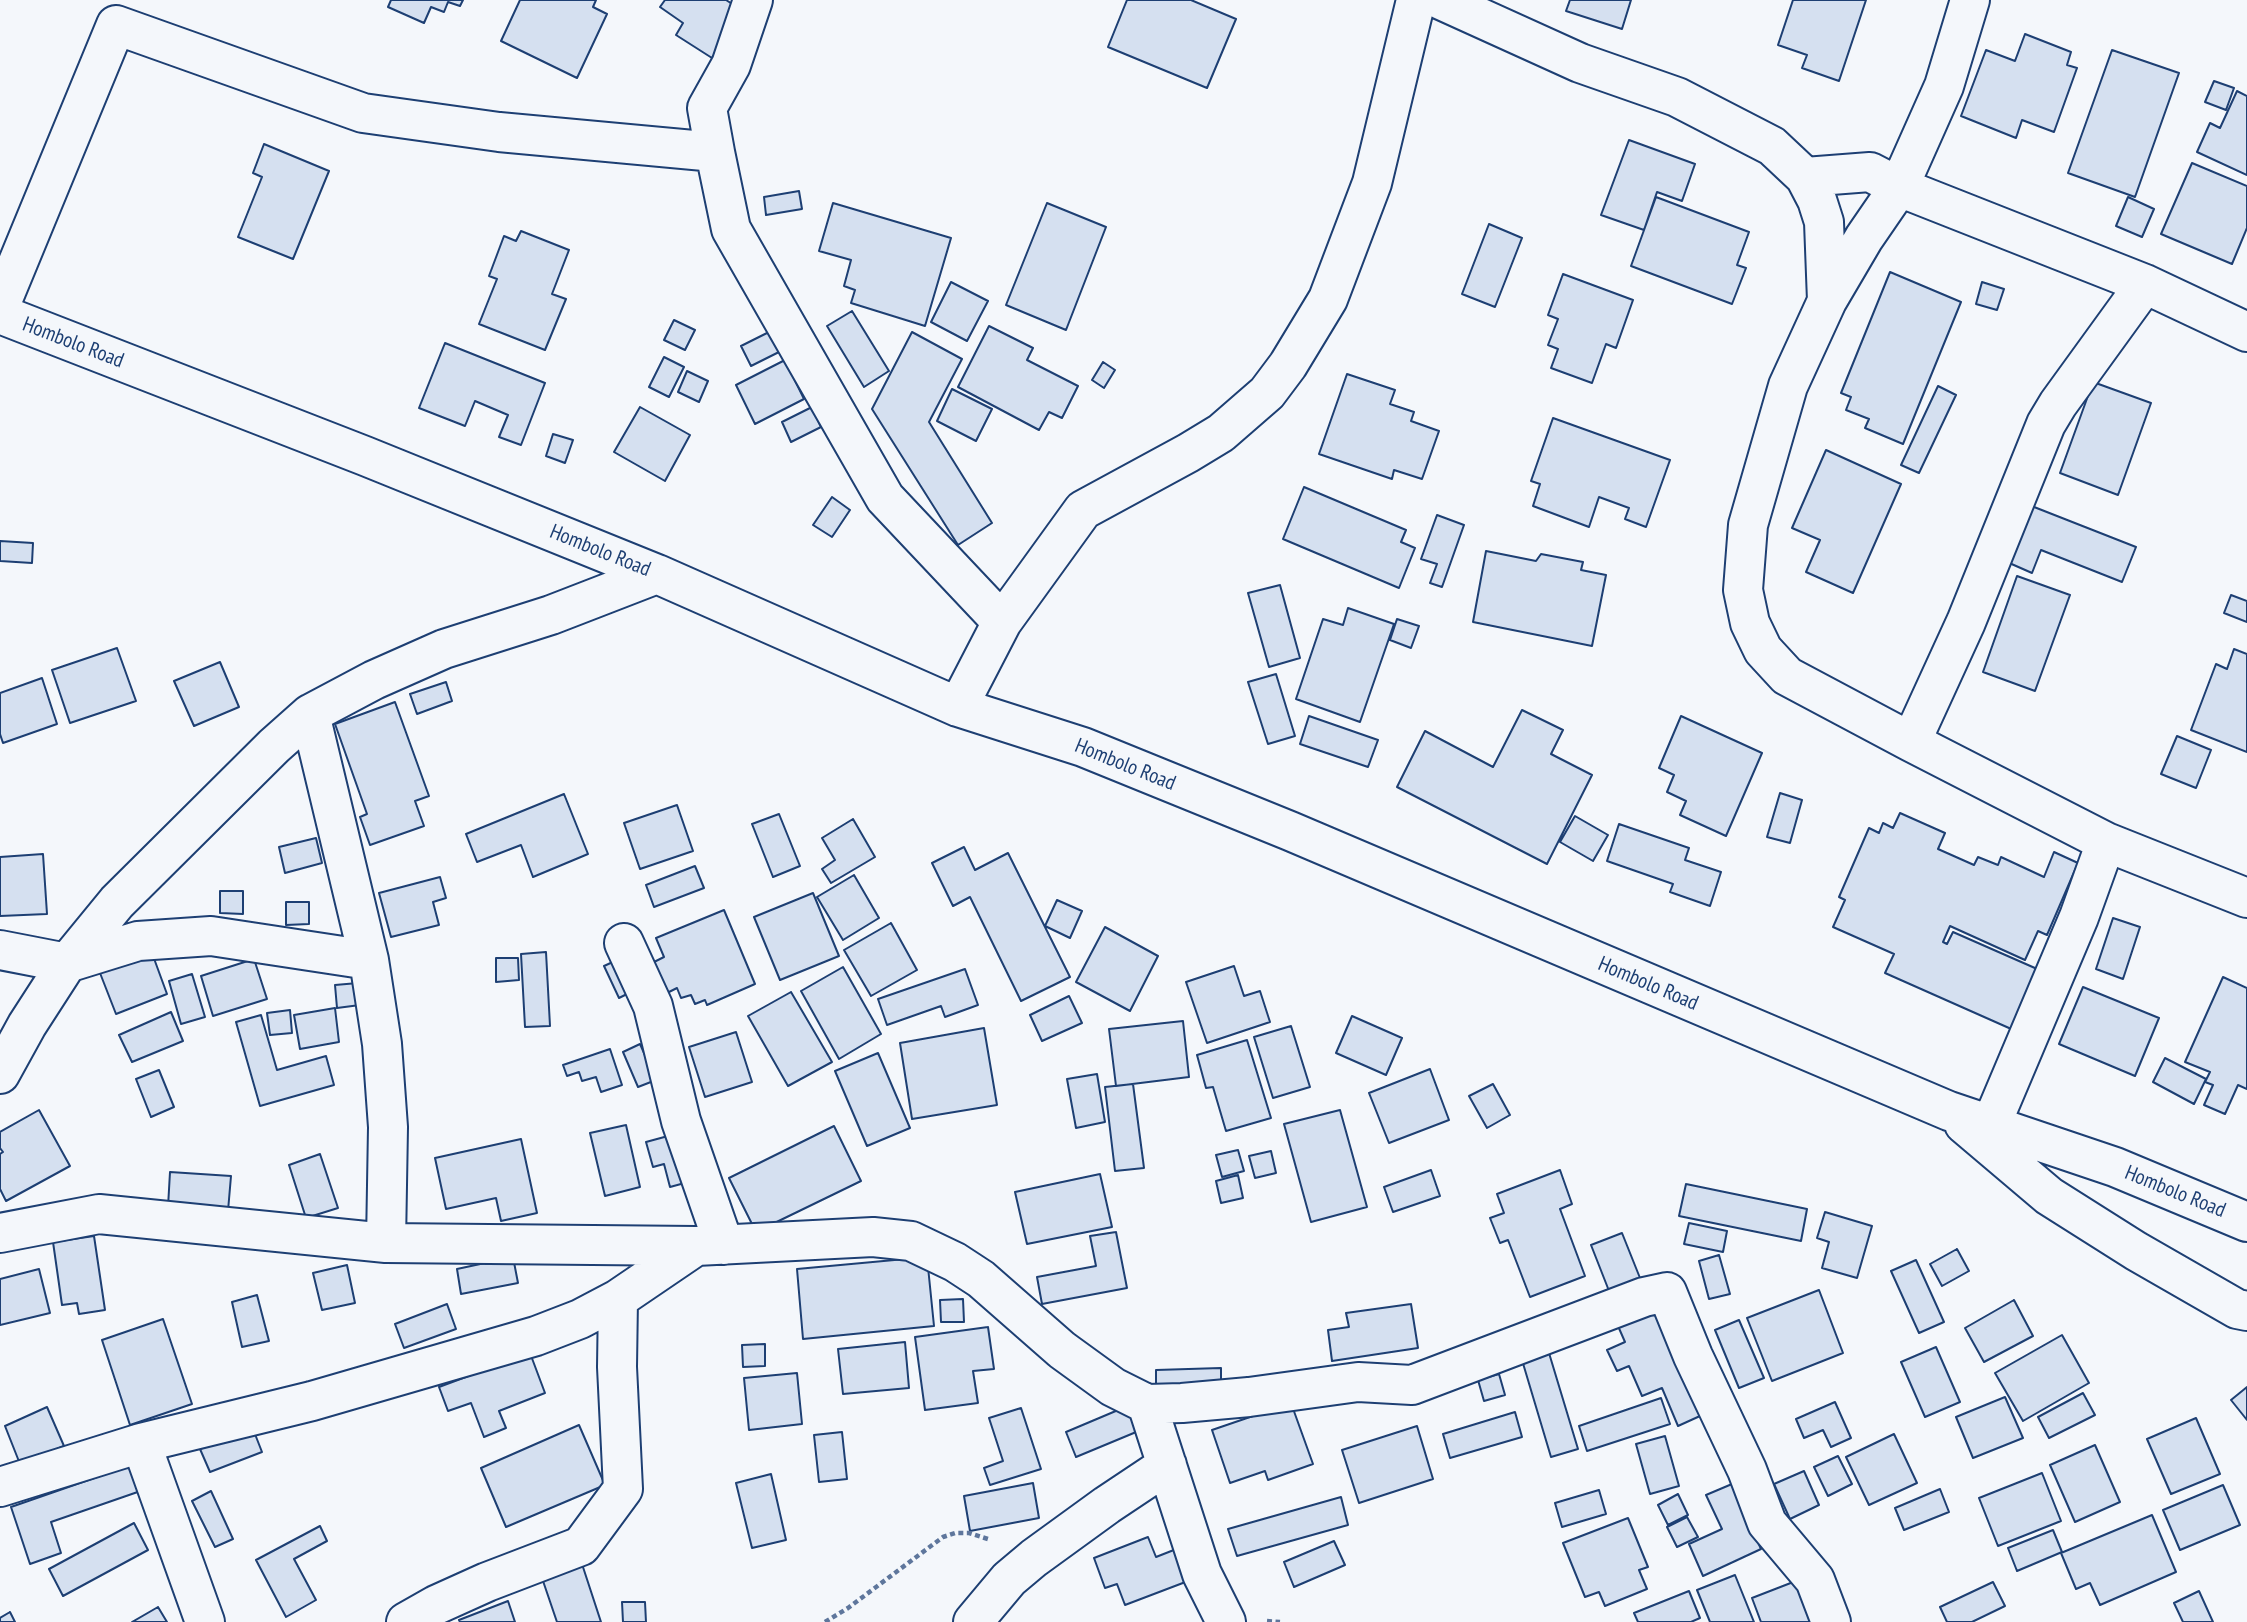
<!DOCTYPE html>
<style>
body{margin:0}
canvas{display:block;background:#f4f7fb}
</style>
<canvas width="2247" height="1622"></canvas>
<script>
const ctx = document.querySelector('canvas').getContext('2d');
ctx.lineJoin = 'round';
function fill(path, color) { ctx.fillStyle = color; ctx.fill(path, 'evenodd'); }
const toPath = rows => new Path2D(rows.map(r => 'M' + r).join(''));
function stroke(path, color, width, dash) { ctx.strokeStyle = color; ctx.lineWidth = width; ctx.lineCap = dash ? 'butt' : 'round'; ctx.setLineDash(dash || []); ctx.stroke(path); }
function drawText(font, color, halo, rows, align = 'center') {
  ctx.font = font + ' "PT Sans Narrow",sans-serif'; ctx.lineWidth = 5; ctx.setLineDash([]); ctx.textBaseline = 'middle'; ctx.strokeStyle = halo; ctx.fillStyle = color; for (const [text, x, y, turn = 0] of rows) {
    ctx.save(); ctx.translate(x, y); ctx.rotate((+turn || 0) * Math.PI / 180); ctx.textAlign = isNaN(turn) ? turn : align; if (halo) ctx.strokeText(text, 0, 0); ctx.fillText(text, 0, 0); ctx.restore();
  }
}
const building = toPath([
 [391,0,463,0,460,6,448,2,444,12,431,7,424,23,388,7,391,0],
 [520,0,596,0,593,7,607,14,577,78,501,41,520,0],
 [665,0,726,0,743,11,712,58,676,35,683,23,660,7,665,0],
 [1127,0,1191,0,1236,19,1207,88,1108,47,1127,0],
 [1570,0,1631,0,1622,29,1566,11,1570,0],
 [1793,0,1866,0,1839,81,1802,68,1807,55,1778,45,1793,0],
 [2025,34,2071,52,2067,65,2077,68,2054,132,2022,120,2016,138,1961,116,1986,50,2015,61,2025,34],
 [2112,50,2179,73,2135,197,2068,173,2112,50],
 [2214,81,2234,88,2226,110,2205,102,2214,81],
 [2237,91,2247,96,2247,175,2197,152,2210,123,2220,128,2237,91],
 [1629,140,1695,164,1682,201,1657,192,1644,230,1601,215,1629,140],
 [264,144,329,171,293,259,238,237,262,177,253,173,264,144],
 [2192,163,2247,186,2247,228,2232,264,2161,234,2192,163],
 [799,191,802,209,766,215,764,197,799,191],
 [1656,197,1749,232,1737,265,1746,268,1732,304,1631,266,1656,197],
 [2128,197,2154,209,2142,237,2116,226,2128,197],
 [833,203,951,238,925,326,851,303,855,290,844,286,851,260,819,251,833,203],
 [1047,203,1106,227,1066,330,1006,305,1047,203],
 [1489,224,1522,238,1495,307,1462,294,1489,224],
 [521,231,569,250,552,294,566,299,545,350,479,324,497,279,489,276,504,236,516,241,521,231],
 [1890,272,1961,302,1903,444,1865,428,1869,419,1846,410,1851,397,1841,393,1890,272],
 [1563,274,1633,300,1616,348,1606,344,1592,383,1551,368,1558,349,1548,345,1558,319,1548,315,1563,274],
 [951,282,988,301,967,341,931,322,951,282],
 [1982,282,2004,289,1997,310,1976,304,1982,282],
 [852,311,889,371,864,387,827,326,852,311],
 [674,320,695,330,685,350,664,340,674,320],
 [989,326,1033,348,1027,360,1078,386,1062,418,1049,412,1039,430,958,387,989,326],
 [771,331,781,351,751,366,741,346,771,331],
 [912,332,962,359,929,422,992,523,958,545,872,409,912,332],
 [445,343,545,383,521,445,499,437,508,415,475,401,465,426,419,408,445,343],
 [664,357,684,367,669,397,649,387,664,357],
 [785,360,804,399,755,424,736,385,785,360],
 [1103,362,1115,370,1104,388,1092,380,1103,362],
 [687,371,708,381,699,402,678,392,687,371],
 [1347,374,1395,390,1390,404,1414,412,1411,421,1439,431,1422,479,1394,470,1392,479,1319,454,1347,374],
 [2093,382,2151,403,2118,495,2060,473,2093,382],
 [1938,386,1956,395,1919,473,1901,465,1938,386],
 [952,389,992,409,976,441,937,421,952,389],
 [640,407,690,435,665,481,614,452,640,407],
 [812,407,821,427,791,442,782,422,812,407],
 [1553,418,1670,460,1646,527,1625,519,1629,508,1599,497,1589,527,1533,506,1540,484,1531,481,1553,418],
 [553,434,573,440,565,463,546,456,553,434],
 [1826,450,1901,484,1853,593,1806,572,1820,540,1792,528,1826,450],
 [1304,487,1406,530,1401,542,1415,548,1399,588,1283,539,1304,487],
 [832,497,850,510,832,537,813,525,832,497],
 [2029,505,2136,547,2122,582,2041,550,2032,573,2007,562,2029,505],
 [1437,515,1464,525,1442,587,1430,583,1437,564,1421,559,1437,515],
 [0,541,33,543,32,563,0,561,0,541],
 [1486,551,1536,561,1541,554,1583,562,1581,570,1606,575,1592,646,1473,622,1486,551],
 [2017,576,2070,595,2035,691,1983,672,2017,576],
 [1280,585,1300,658,1269,667,1248,593,1280,585],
 [2231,595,2247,601,2247,622,2224,613,2231,595],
 [1348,608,1394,624,1360,722,1296,699,1323,619,1343,625,1348,608],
 [1397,619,1419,626,1411,648,1390,640,1397,619],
 [117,648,136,701,70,723,52,670,117,648],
 [2234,649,2247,654,2247,752,2191,730,2216,664,2227,669,2234,649],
 [220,662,239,707,194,726,174,681,220,662],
 [1276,674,1295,736,1268,744,1248,682,1276,674],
 [42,678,57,724,3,743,0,734,0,693,42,678],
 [446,682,452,701,417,714,410,694,446,682],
 [395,702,429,796,415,801,424,826,370,845,360,817,367,814,335,724,395,702],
 [1522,710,1563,730,1551,754,1592,775,1547,864,1397,787,1425,731,1493,767,1522,710],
 [1309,716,1378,740,1368,767,1300,744,1309,716],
 [1681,716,1762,753,1726,836,1680,815,1686,801,1667,792,1674,775,1659,768,1681,716],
 [2177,736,2211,750,2196,788,2161,774,2177,736],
 [1780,793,1802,800,1790,843,1767,837,1780,793],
 [564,794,588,854,533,877,521,845,477,862,466,834,564,794],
 [677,805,693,851,640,869,624,823,677,805],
 [1900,813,1945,833,1938,849,1974,865,1978,857,1998,865,2001,857,2044,877,2054,852,2078,863,2047,935,2038,931,2025,960,1950,926,1943,942,1947,944,1953,932,2044,972,2018,1032,1885,973,1894,954,1833,927,1845,900,1839,897,1869,828,1879,833,1883,823,1893,828,1900,813],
 [779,814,800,866,773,877,752,824,779,814],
 [1575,816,1608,835,1593,861,1560,842,1575,816],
 [853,819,875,857,831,883,822,869,835,860,822,838,853,819],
 [1619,824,1689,848,1685,860,1721,872,1710,906,1670,892,1673,884,1607,861,1619,824],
 [316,838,322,863,285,873,279,847,316,838],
 [964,847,975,870,1008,853,1070,977,1021,1001,970,897,953,906,932,863,964,847],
 [43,854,47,914,0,916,0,857,43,854],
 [695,866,704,888,654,907,646,885,695,866],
 [854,875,879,918,843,940,817,897,854,875],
 [440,877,446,898,433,902,439,925,391,937,379,893,440,877],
 [220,891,243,891,243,914,220,913,220,891],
 [813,893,839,956,780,980,754,917,813,893],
 [1057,900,1082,911,1070,938,1045,926,1057,900],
 [286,902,309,902,309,924,286,925,286,902],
 [724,910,755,984,707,1005,705,1000,695,1004,691,995,681,998,677,988,667,993,654,962,664,957,656,938,724,910],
 [2113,918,2140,927,2123,979,2096,969,2113,918],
 [891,923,917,970,871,996,844,950,891,923],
 [1105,927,1158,956,1130,1011,1076,982,1105,927],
 [546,952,550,1026,525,1027,521,954,546,952],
 [152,953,167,994,116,1014,100,973,152,953],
 [626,956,641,987,619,998,604,966,626,956],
 [496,958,518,958,519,980,496,982,496,958],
 [254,959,267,999,213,1016,201,976,254,959],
 [1234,966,1244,996,1260,991,1270,1022,1207,1043,1186,982,1234,966],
 [843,967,881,1034,839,1059,801,991,843,967],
 [965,969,978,1005,945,1017,941,1006,887,1025,878,999,965,969],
 [192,974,205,1017,181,1024,169,981,192,974],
 [2223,977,2247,988,2247,1089,2238,1085,2225,1114,2204,1105,2213,1085,2205,1082,2210,1072,2185,1062,2223,977],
 [358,983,360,1005,337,1008,335,985,358,983],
 [2083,987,2159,1018,2135,1076,2059,1044,2083,987],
 [791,992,832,1062,788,1086,748,1016,791,992],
 [1069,996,1082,1023,1042,1041,1030,1015,1069,996],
 [335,1008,339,1042,300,1049,294,1015,335,1008],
 [290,1010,292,1033,270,1035,267,1013,290,1010],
 [171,1012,183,1041,132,1062,119,1035,171,1012],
 [261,1015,277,1070,326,1056,334,1085,260,1106,236,1022,261,1015],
 [1352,1016,1402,1038,1386,1075,1336,1053,1352,1016],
 [1183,1021,1189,1077,1116,1086,1109,1029,1183,1021],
 [1291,1026,1310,1087,1273,1098,1254,1037,1291,1026],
 [984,1028,997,1105,912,1119,900,1043,984,1028],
 [736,1032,752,1082,705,1097,689,1047,736,1032],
 [1247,1040,1271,1118,1226,1131,1213,1087,1206,1088,1197,1055,1247,1040],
 [640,1044,656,1080,638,1087,623,1052,640,1044],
 [610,1049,622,1085,601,1092,596,1077,582,1081,579,1072,567,1076,563,1065,610,1049],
 [878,1053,910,1128,867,1146,835,1071,878,1053],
 [2165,1058,2206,1079,2194,1104,2153,1082,2165,1058],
 [1430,1069,1449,1120,1389,1143,1369,1093,1430,1069],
 [159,1070,174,1107,151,1117,136,1079,159,1070],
 [1097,1074,1105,1122,1076,1128,1067,1079,1097,1074],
 [1133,1084,1144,1168,1115,1171,1105,1087,1133,1084],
 [1493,1084,1510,1115,1487,1128,1469,1096,1493,1084],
 [39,1110,70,1166,6,1201,0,1189,0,1154,3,1152,0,1148,0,1132,39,1110],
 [1340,1110,1367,1207,1311,1222,1284,1124,1340,1110],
 [626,1125,640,1187,605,1196,590,1133,626,1125],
 [834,1126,861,1181,756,1232,729,1178,834,1126],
 [679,1133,692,1181,670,1187,664,1164,653,1167,646,1142,679,1133],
 [521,1139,537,1213,501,1221,496,1198,446,1209,435,1158,521,1139],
 [1238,1150,1244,1171,1222,1177,1216,1155,1238,1150],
 [1271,1151,1276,1173,1255,1178,1249,1156,1271,1151],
 [320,1154,338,1208,306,1218,289,1165,320,1154],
 [1431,1170,1440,1196,1393,1212,1384,1187,1431,1170],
 [1560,1170,1572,1204,1560,1209,1585,1276,1530,1297,1508,1240,1500,1243,1490,1218,1504,1213,1497,1194,1560,1170],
 [170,1172,231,1176,228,1211,168,1207,170,1172],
 [1100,1174,1112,1227,1027,1244,1015,1192,1100,1174],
 [1238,1175,1243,1198,1221,1203,1216,1181,1238,1175],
 [1686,1184,1807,1209,1801,1241,1679,1216,1686,1184],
 [1825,1212,1872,1226,1857,1278,1822,1268,1829,1242,1817,1238,1825,1212],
 [1689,1223,1727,1231,1723,1252,1684,1244,1689,1223],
 [1116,1232,1127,1288,1042,1304,1037,1277,1096,1266,1090,1236,1116,1232],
 [1622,1233,1642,1283,1611,1296,1591,1245,1622,1233],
 [94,1236,105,1310,79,1314,77,1303,62,1305,53,1242,94,1236],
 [1957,1249,1969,1271,1942,1286,1930,1264,1957,1249],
 [1719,1255,1730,1294,1709,1299,1699,1261,1719,1255],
 [513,1257,518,1283,461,1294,457,1269,513,1257],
 [927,1257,934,1326,803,1339,797,1269,927,1257],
 [1916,1260,1944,1322,1919,1333,1891,1271,1916,1260],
 [347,1265,355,1303,322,1310,313,1273,347,1265],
 [39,1269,50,1313,0,1325,0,1279,39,1269],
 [1819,1290,1843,1353,1772,1381,1747,1318,1819,1290],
 [257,1295,269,1341,242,1347,232,1302,257,1295],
 [963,1299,964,1322,941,1322,940,1300,963,1299],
 [2014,1300,2033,1336,1984,1362,1965,1328,2014,1300],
 [447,1304,456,1329,404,1348,395,1324,447,1304],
 [1411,1304,1418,1348,1332,1361,1328,1330,1349,1327,1346,1313,1411,1304],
 [1654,1310,1700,1416,1678,1426,1662,1388,1642,1396,1629,1366,1617,1371,1607,1350,1625,1342,1618,1326,1654,1310],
 [163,1319,192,1404,130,1425,102,1340,163,1319],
 [1739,1320,1764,1378,1739,1388,1715,1330,1739,1320],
 [988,1327,994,1369,973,1371,978,1403,925,1410,915,1337,988,1327],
 [2062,1335,2089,1383,2023,1421,1995,1373,2062,1335],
 [905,1342,909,1388,843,1394,838,1349,905,1342],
 [765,1344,765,1366,743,1367,742,1345,765,1344],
 [1936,1347,1960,1402,1925,1417,1901,1362,1936,1347],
 [530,1353,545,1393,499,1411,506,1428,484,1437,471,1403,448,1411,439,1387,530,1353],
 [1549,1353,1578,1449,1551,1457,1522,1360,1549,1353],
 [1221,1368,1221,1389,1156,1391,1156,1370,1221,1368],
 [797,1373,802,1424,749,1430,744,1378,797,1373],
 [1499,1374,1505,1395,1484,1401,1478,1380,1499,1374],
 [2247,1387,2247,1420,2231,1400,2247,1387],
 [2083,1393,2095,1415,2049,1438,2038,1417,2083,1393],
 [2005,1397,2023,1438,1973,1458,1956,1417,2005,1397],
 [1661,1398,1670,1424,1587,1451,1579,1426,1661,1398],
 [1835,1402,1851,1438,1831,1447,1823,1430,1804,1438,1796,1419,1835,1402],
 [1291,1403,1313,1464,1268,1480,1265,1471,1230,1483,1212,1430,1291,1403],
 [1130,1405,1141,1430,1076,1457,1066,1432,1130,1405],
 [47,1407,64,1446,20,1464,5,1426,47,1407],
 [1021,1408,1041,1469,990,1485,984,1468,1003,1461,989,1418,1021,1408],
 [1515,1412,1522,1437,1450,1458,1443,1434,1515,1412],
 [2196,1418,2220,1474,2171,1494,2147,1439,2196,1418],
 [579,1425,605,1485,506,1527,481,1468,579,1425],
 [1417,1426,1433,1479,1359,1503,1342,1450,1417,1426],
 [253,1429,262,1452,210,1472,200,1449,253,1429],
 [842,1432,847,1479,819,1482,814,1435,842,1432],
 [1894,1434,1917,1483,1869,1505,1846,1457,1894,1434],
 [1665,1436,1679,1486,1650,1494,1636,1444,1665,1436],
 [2095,1445,2120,1502,2075,1522,2050,1465,2095,1445],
 [1838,1456,1852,1484,1828,1496,1814,1467,1838,1456],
 [146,1460,155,1486,51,1522,61,1553,30,1564,11,1507,146,1460],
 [1804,1471,1819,1505,1790,1519,1774,1484,1804,1471],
 [2042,1473,2061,1521,1998,1546,1979,1498,2042,1473],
 [771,1474,786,1540,752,1548,736,1483,771,1474],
 [1033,1483,1039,1518,970,1531,964,1496,1033,1483],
 [1732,1484,1761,1549,1703,1576,1689,1544,1722,1529,1706,1495,1732,1484],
 [2223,1485,2240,1525,2180,1550,2163,1510,2223,1485],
 [1940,1489,1949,1512,1904,1530,1895,1508,1940,1489],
 [1599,1490,1606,1514,1562,1527,1555,1503,1599,1490],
 [211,1491,233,1539,215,1547,192,1501,211,1491],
 [1678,1494,1688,1515,1668,1525,1658,1505,1678,1494],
 [1341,1497,1348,1525,1237,1556,1228,1529,1341,1497],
 [2152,1515,2176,1572,2100,1605,2090,1583,2076,1589,2061,1553,2152,1515],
 [1687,1517,1698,1537,1677,1547,1667,1527,1687,1517],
 [1628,1518,1648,1567,1639,1570,1647,1589,1605,1606,1599,1592,1585,1597,1563,1543,1628,1518],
 [134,1523,148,1550,63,1596,49,1569,134,1523],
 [320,1526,327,1541,294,1559,316,1600,286,1617,256,1560,320,1526],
 [2053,1530,2062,1552,2017,1571,2008,1548,2053,1530],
 [1148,1537,1156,1557,1184,1546,1196,1578,1125,1605,1117,1584,1105,1588,1094,1558,1148,1537],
 [1334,1541,1345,1565,1294,1587,1284,1562,1334,1541],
 [582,1564,601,1622,557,1622,542,1578,582,1564],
 [1735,1575,1754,1622,1710,1622,1697,1590,1735,1575],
 [1801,1579,1818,1622,1761,1622,1752,1598,1801,1579],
 [1993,1582,2005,1606,1972,1622,1947,1622,1940,1607,1993,1582],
 [1689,1591,1700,1618,1691,1622,1638,1622,1634,1613,1689,1591],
 [2199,1591,2213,1622,2183,1622,2174,1603,2199,1591],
 [508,1601,515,1622,460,1622,459,1620,508,1601],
 [622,1602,645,1602,646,1622,623,1622,622,1602],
 [158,1607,167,1622,132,1622,158,1607],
 [10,1612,15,1622,0,1622,0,1618,10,1612]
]);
fill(building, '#d5e0f0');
stroke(building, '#1d3f73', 2);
const minor = toPath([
 [1441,0,1580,63,1677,97,1772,146,1805,177,1817,200,1824,222,1827,301],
 [1970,0,1944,86,1899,187,1864,238,1827,301,1788,386,1748,525,1743,590,1750,623,1763,650,1787,676,1911,742,2106,842,2247,898],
 [715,152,731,229,885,498,1002,622],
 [1805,177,1870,172,1899,187,2145,284,2247,332],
 [0,306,116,25,363,113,499,132,715,152,707,108,731,65,753,0],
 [0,314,365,456,657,574,958,707,1083,747,1290,831,1949,1111,2115,1167,2247,1222],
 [958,707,1002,622,1083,510,1188,453,1221,433,1267,393,1288,365,1328,299,1372,183,1416,0],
 [310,714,369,960,382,1044,388,1127,386,1243],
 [1911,742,1966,622,2046,424,2058,404,2145,284],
 [624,943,653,1006,681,1121,724,1245],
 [0,950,67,963,138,941,211,936,369,960],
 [0,1074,27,1025,67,963,117,902,274,746,310,714,374,680,444,649,551,615,657,574],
 [1964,1124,2049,1196,2136,1251,2237,1309,2247,1311],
 [1991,1125,2079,917,2106,842],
 [0,1233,99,1214,386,1243,696,1246,873,1237,911,1241,955,1262,981,1279,1062,1350,1113,1387,1147,1404,1182,1403,1249,1397,1358,1382,1412,1385,1644,1297,1667,1292,1693,1356,1747,1470,1767,1523,1815,1580,1831,1622],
 [1147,1404,1202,1574,1226,1622],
 [141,1443,205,1622],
 [0,1487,141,1443,312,1401,536,1336,580,1319,618,1299,696,1246],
 [406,1622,436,1605,487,1582,581,1546,623,1489,617,1367,618,1299],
 [973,1622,1009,1579,1034,1558,1107,1505,1167,1465]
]);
stroke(minor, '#1d3f73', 42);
stroke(toPath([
 [1267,1621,1280,1622],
 [825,1622,848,1608,943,1537,955,1533,969,1533,991,1540]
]), '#5e769c', 4.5, [5, 3.5]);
stroke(minor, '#f4f7fb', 38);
drawText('21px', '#1d3f73', '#f4f7fb', [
 ["Hombolo Road",73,343,21],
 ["Hombolo Road",600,551,22],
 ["Hombolo Road",1125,765,22],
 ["Hombolo Road",1648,984,23],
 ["Hombolo Road",2175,1192,22]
]);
</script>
